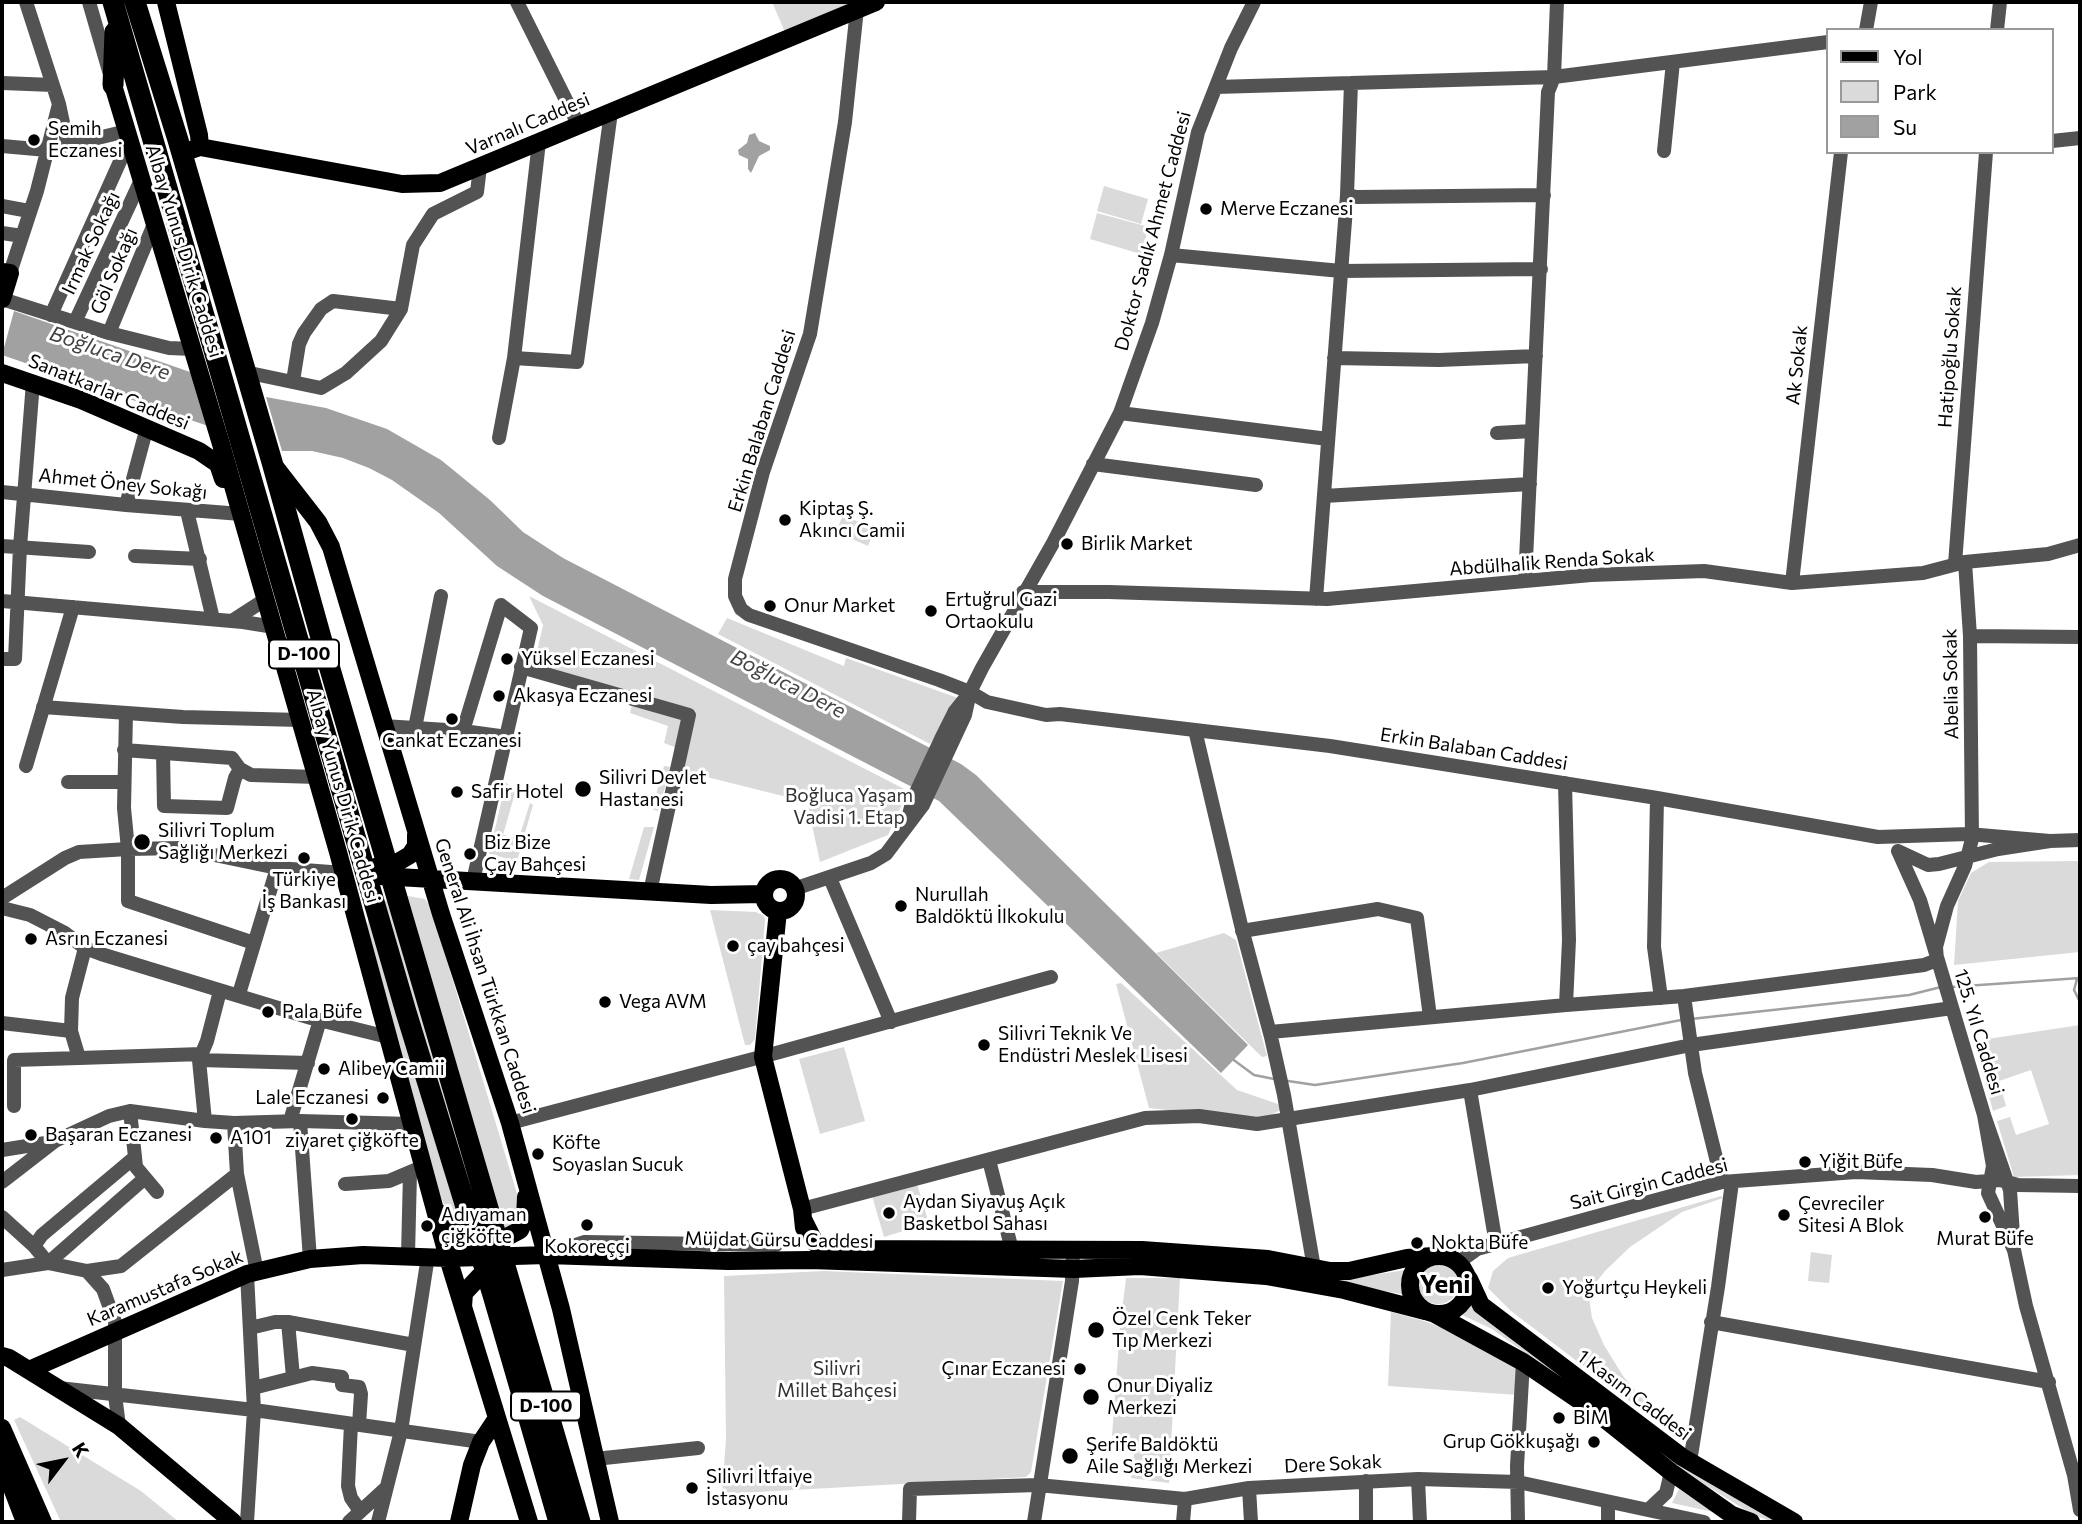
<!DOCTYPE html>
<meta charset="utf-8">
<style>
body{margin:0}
#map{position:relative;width:2082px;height:1524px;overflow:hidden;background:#fff;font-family:Commissioner,sans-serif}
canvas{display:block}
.frame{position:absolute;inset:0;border:4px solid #000;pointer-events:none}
.legend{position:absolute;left:1826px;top:28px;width:228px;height:126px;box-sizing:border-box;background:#fff;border:2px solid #999;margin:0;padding:9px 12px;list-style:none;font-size:21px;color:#000}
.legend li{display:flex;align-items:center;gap:14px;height:35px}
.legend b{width:35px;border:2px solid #999}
.north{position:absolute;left:28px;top:1426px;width:70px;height:70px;-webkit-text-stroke:5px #fff;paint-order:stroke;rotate:58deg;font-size:19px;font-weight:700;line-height:28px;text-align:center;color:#000}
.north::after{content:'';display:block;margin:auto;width:24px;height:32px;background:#000;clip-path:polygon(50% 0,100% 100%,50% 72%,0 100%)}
</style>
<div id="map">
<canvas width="2082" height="1524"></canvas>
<div class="frame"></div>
<ul class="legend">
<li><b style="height:9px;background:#000"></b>Yol</li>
<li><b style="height:19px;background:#dadada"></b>Park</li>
<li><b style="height:19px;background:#a1a1a1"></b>Su</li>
</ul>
<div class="north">K</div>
</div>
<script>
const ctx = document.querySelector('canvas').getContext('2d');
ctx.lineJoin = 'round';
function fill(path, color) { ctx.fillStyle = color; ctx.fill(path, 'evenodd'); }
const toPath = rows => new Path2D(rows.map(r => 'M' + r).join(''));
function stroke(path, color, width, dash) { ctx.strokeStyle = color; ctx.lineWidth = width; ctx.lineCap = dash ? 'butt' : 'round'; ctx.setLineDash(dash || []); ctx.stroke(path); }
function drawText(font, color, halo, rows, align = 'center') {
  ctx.font = font + ' Commissioner,sans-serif'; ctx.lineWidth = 6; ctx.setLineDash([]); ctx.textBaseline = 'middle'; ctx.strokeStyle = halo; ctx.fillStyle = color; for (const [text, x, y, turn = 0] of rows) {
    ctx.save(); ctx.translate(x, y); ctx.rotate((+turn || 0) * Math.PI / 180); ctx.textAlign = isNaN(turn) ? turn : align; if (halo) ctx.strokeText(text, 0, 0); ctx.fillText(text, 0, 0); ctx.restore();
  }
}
fill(toPath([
 [772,2,851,2,851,3,785,32],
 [1104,186,1148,199,1141,224,1097,211],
 [1097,213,1149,227,1141,254,1090,239],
 [843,515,875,529,868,546,836,532],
 [529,596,908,791,888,835,820,862,807,802,683,771,696,711,534,665,543,625],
 [727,618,844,666,846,658,958,698,930,744,718,634],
 [632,704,684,719,677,748,664,743,668,726,630,713],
 [664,766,671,767,658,811,652,809],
 [506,782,515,793,503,835,519,838,530,803,533,805,517,861,489,854],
 [644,827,654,827,639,880,629,879],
 [2080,861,2080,952,1954,965,1958,901,1971,873,1989,862],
 [402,895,425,899,431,908,521,1207,517,1219,508,1228,468,1237,451,1219,436,1187,366,930,370,912,383,902],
 [710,910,756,912,764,916,765,920,755,1039,750,1045,745,1045],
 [1224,933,1236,940,1267,1056,1262,1057,1156,953],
 [1121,983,1237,1090,1278,1104,1280,1110,1262,1120,1149,1108,1116,984],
 [2080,1025,2080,1175,2014,1177,1997,1121,2010,1117,2016,1135,2049,1124,2031,1070,1999,1081,2006,1106,1993,1111,1974,1041],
 [844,1047,865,1121,820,1134,799,1059],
 [917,1184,929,1223,884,1237,872,1196],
 [1721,1196,1723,1198,1682,1212,1630,1247,1605,1271,1591,1289,1589,1297,1592,1318,1604,1345,1623,1376,1652,1410,1682,1434,1682,1441,1511,1311,1488,1288,1493,1271,1508,1258],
 [1811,1252,1832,1255,1829,1283,1808,1281],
 [1113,1255,1346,1279,1406,1270,1404,1280,1407,1295,1345,1284,1084,1260,1083,1257],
 '1417 1283a21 21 0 1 1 42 0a21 21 0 1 1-42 0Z',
 [824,1271,1063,1281,1031,1472,1026,1477,722,1494,726,1439,724,1276],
 [1126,1278,1180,1278,1169,1483,1131,1478,1136,1439,1112,1436,1120,1327],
 [1471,1302,1779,1522,1772,1522,1752,1514,1667,1461,1589,1399,1492,1329,1460,1314],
 [1391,1312,1424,1321,1454,1332,1520,1368,1518,1395,1388,1386],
 [20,1417,141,1491,179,1522,61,1522,14,1420],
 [1679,1489,1713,1512,1672,1503]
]), '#dadada');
fill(toPath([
 [755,133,759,141,770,146,770,150,759,156,751,173,748,169,748,159,739,155,738,150,747,143,749,135],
 [14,311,193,373,211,427,2,355],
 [266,397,326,408,387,429,441,460,490,500,523,532,563,558,961,764,976,775,1248,1045,1221,1073,939,801,543,596,497,566,439,513,392,480,369,468,343,458,312,451,282,451]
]), '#a1a1a1');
stroke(toPath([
 [2077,979,2074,990,2080,1002],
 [1951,987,2080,978],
 [1691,1019,1909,995,1941,987],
 [1231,1058,1254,1075,1274,1079],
 [1288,1081,1315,1085,1463,1063,1681,1020]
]), '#a1a1a1', 2.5);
stroke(toPath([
 [26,2,59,104,68,146],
 [89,2,109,71],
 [517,2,578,124],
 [854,2,857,9,845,122,810,334,763,472,735,579,735,596,741,609,749,615,939,680,970,692,987,702,1046,715,1060,714,1330,746,1657,798,1878,837,1968,834,2050,841],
 [1866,30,1871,2],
 [1997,30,2000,2],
 [2,83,53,85],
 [1216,87,1554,77,1828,42],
 [2052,141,2080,138],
 [2,146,47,150,127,131,126,148,51,315],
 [1664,151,1673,62],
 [1347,195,1357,197,1544,195],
 [2,206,29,211],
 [2,233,22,236],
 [1171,255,1341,271,1541,269],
 [10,273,37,191,59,104],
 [2,299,109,333,169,348,192,349],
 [75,322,141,180],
 [109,333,154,224],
 [514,358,577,362,611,112],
 [1334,358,1439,360,1536,356],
 [245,372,321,388,346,373,381,341,401,309,413,245,433,214,477,192,480,167],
 [293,381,299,344,304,333,321,309,333,301,401,309],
 [1120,413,1328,439],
 [1497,433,1532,431],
 [499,438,514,358,539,142],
 [1093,464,1256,485],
 [2,492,126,505,241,514],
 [1324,496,1530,484],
 [126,505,147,427],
 [187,511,213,619],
 [2,546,89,552],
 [135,556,200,559],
 [1955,564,1986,152],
 [1525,581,1548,92,1554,77,1557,2],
 [1792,583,1841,152],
 [1023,592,1109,592,1327,599,1591,575,1704,571,1792,583,1923,573,1965,562,2048,554,2080,545],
 [1316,599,1347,195,1351,83],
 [2,601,243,622,274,627],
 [232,621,266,599],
 [1970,636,2080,637],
 [2,659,15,659,20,547,33,382],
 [521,667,689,715,650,892],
 [43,707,183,717,300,720],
 [126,713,124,808,128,849,128,901,254,943],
 [383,726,463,731,507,737],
 [415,728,441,596],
 [1195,730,1241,925,1271,1037,1284,1095,1314,1268],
 [463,731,501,605,531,628,473,881],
 [124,750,232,758,240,769,251,775,317,777],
 [163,753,164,806,227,808,235,778,240,769],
 [26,766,73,607],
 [68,782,124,782],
 [1565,783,1569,940,1566,1005],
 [1657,798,1654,947,1661,998],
 [908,819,913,799,941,739,955,711,967,696],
 [1898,851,1920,900,1984,1115],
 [1898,851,1928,865,1939,864,1998,849,2050,841,2080,840],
 [830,878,891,1022],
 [794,889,871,863,886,854,923,805,965,715,970,692,982,668,1053,543,1120,413,1152,323,1171,255,1198,132,1231,48,1254,2],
 [2,898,65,858,79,852,128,849,181,848,277,868,344,873],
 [2,908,30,915,65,933,85,948,101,954,311,1018,388,1037],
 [1242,931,1378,909,1417,918,1430,1017],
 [1937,960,1936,947,1947,906,1965,866,1972,839,1970,636,1965,562],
 [239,994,277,868],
 [1684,996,1695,1073,1722,1182],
 [2,1023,71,1031,79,1058,202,1054],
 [71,1031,72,998,85,948],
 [1270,1032,1566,1005,1684,996,1924,965,1937,960],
 [199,1060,308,1063],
 [1470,1090,1496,1244],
 [14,1106,14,1060,79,1058],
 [205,1121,199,1060,207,1041,220,991],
 [290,1121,320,1020],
 [300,1121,310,1259],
 [234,1123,237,1174,257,1272],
 [510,1123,776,1053,1051,977],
 [2,1150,52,1142],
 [135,1157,136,1167,157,1192],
 [989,1160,1012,1250],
 [2,1182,55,1141,109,1116,130,1111,205,1121,234,1123,300,1121,411,1124],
 [345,1184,389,1181,415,1170],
 [802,1209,1145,1118,1199,1116,1257,1124,1470,1090,1691,1045,1952,1008],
 [2,1217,34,1246,48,1263,145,1178],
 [34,1246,42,1235,135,1157,130,1111],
 [2014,1250,1988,1193,1993,1166,1984,1115,2010,1190,2014,1250,2026,1306,2074,1475,2080,1510],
 [552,1253,584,1242,776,1245],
 [408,1255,410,1173],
 [1459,1262,1477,1249,1722,1182,1856,1172,1932,1175,1976,1182,2000,1180,2018,1185,2080,1186],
 [2,1270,48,1263,87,1271,121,1266,237,1174],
 [87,1271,103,1289,115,1322,115,1395,119,1426],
 [288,1322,293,1377],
 [1711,1322,2049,1382],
 [250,1328,275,1322,288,1322,414,1345],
 [59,1388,254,1410,481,1442],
 [253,1388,312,1373,342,1377,342,1385,359,1387,361,1394,359,1425],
 [351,1424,348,1486,351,1498,360,1511],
 [595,1459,698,1448],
 [1690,1462,1718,1287,1732,1182],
 [1418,1479,1420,1522],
 [1249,1488,1251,1522],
 [1608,1502,1608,1522],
 [1648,1510,1666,1493,1671,1472],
 [247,1522,254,1410,247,1274],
 [349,1522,386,1488],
 [378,1522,401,1431,428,1256],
 [909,1522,910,1489,1038,1485,1185,1499,1249,1488,1418,1479,1518,1482,1704,1522],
 [1034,1522,1072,1281,1073,1249],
 [1183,1522,1185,1499],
 [1366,1522,1366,1481],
 [1518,1522,1517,1466,1523,1362]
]), '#535353', 14);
stroke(toPath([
 [166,2,199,135,200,147],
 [113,85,221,444,338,852,448,1258,529,1522],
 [182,153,200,147,402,184,440,183,876,2],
 [2,272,10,273,2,299],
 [2,373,81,400,199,451,218,464,223,479],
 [276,468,318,522,331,547,441,914,510,1123,561,1309,610,1522],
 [375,867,398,862,410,855,416,846,416,835],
 [380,876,711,895,764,894],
 '764 895a16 16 0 1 1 32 0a16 16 0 1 1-32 0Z',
 [778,911,763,1057,802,1209,804,1228],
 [439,1213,462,1241,470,1244,490,1246,520,1230,525,1219,526,1197],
 [803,1219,815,1243,828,1249,1142,1250,1268,1259,1330,1271,1349,1271,1407,1258,1433,1256],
 '1410 1285a29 29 0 1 1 58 0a29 29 0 1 1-58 0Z',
 [1469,1279,1481,1305,1682,1457,1794,1522],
 [463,1307,464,1293,479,1277,496,1268],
 [1435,1314,1523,1362,1592,1409,1671,1472,1732,1515,1751,1522],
 [2,1356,9,1358,119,1426,233,1522],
 [29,1370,247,1274,310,1259,363,1255,448,1258,547,1255,728,1261,810,1260,1074,1269,1140,1266,1266,1276,1344,1290,1425,1311],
 [2,1428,43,1522],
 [2,1462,25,1522],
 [459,1522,472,1465,481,1442,497,1418]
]), '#000', 18);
stroke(toPath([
 [113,2,406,1012,493,1295,559,1522],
 [135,2,178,140,272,462,325,652,580,1522],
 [113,85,115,32]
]), '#000', 21);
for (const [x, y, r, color] of [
 [34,140,7,"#000"],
 [1206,209,7,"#000"],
 [785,520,7,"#000"],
 [1067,544,7,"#000"],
 [770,606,7,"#000"],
 [931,611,7,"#000"],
 [507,659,7,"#000"],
 [499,696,7,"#000"],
 [452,719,7,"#000"],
 [583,789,9,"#000"],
 [457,792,7,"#000"],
 [142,842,9,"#000"],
 [470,854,7,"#000"],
 [304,858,7,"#000"],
 [901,906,7,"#000"],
 [31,939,7,"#000"],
 [733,946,7,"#000"],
 [605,1002,7,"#000"],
 [268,1012,7,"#000"],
 [984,1045,7,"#000"],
 [324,1069,7,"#000"],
 [383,1098,7,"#000"],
 [352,1119,7,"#000"],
 [31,1135,7,"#000"],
 [216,1138,7,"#000"],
 [538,1154,7,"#000"],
 [1805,1162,7,"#000"],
 [889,1213,7,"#000"],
 [1784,1215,7,"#000"],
 [1985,1217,7,"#000"],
 [587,1225,7,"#000"],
 [427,1226,7,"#000"],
 [1417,1243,7,"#000"],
 [1548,1288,7,"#000"],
 [1096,1330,9,"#000"],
 [1080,1369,7,"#000"],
 [1091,1397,9,"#000"],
 [1559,1418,7,"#000"],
 [1594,1442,7,"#000"],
 [1070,1456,9,"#000"],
 [692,1488,7,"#000"]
]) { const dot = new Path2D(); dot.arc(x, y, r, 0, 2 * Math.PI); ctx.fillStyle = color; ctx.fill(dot); stroke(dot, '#fff', 2.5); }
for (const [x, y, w] of [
 [304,654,70],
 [546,1406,70]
]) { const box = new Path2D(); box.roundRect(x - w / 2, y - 14.5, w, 29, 5); ctx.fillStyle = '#fff'; ctx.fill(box); stroke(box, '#000', 2); }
drawText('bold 18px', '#000', null, [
 ["D-100",304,654],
 ["D-100",546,1406]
]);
drawText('19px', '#000', '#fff', [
 ["Varnalı Caddesi",528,124,-23],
 ["Doktor Sadık Ahmet Caddesi",1153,231,-75],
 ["Irmak Sokağı",91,243,-65],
 ["Albay Yunus Dirik Caddesi",184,251,73],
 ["Göl Sokağı",114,271,-67],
 ["Hatipoğlu Sokak",1950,357,-86],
 ["Ak Sokak",1797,365,-84],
 ["Sanatkarlar Caddesi",109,392,22],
 ["Erkin Balaban Caddesi",762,421,-73],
 ["Ahmet Öney Sokağı",123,484,6],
 ["Abdülhalik Renda Sokak",1552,562,-4],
 ["Abelia Sokak",1951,684,-91],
 ["Erkin Balaban Caddesi",1474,749,9],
 ["Albay Yunus Dirik Caddesi",343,796,74],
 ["General Ali İhsan Türkkan Caddesi",485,976,72],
 ["125. Yıl Caddesi",1979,1032,73],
 ["Sait Girgin Caddesi",1649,1184,-14],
 ["Müjdat Gürsu Caddesi",779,1240,1],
 ["Karamustafa Sokak",165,1288,-23],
 ["1 Kasım Caddesi",1634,1395,37],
 ["Dere Sokak",1333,1464,-3]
]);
drawText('19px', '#000', '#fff', [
 ["Semih",48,129],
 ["Eczanesi",48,151],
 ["Merve Eczanesi",1220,209],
 ["Kiptaş Ş.",799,509],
 ["Akıncı Camii",799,531],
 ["Birlik Market",1081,544],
 ["Ertuğrul Gazi",945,600],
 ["Ortaokulu",945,622],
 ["Onur Market",784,606],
 ["Yüksel Eczanesi",521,659],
 ["Akasya Eczanesi",513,696],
 ["Cankat Eczanesi",452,741,"center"],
 ["Silivri Devlet",599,778],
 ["Hastanesi",599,800],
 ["Safir Hotel",471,792],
 ["Silivri Toplum",158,831],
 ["Sağlığı Merkezi",158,853],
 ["Biz Bize",484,843],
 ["Çay Bahçesi",484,865],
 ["Türkiye",304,880,"center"],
 ["İş Bankası",304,902,"center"],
 ["Nurullah",915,895],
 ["Baldöktü İlkokulu",915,917],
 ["Asrın Eczanesi",45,939],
 ["çay bahçesi",747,946],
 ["Vega AVM",619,1002],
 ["Pala Büfe",282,1012],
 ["Silivri Teknik Ve",998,1034],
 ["Endüstri Meslek Lisesi",998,1056],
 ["Alibey Camii",338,1069],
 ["Lale Eczanesi",369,1098,"right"],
 ["Başaran Eczanesi",45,1135],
 ["A101",230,1138],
 ["ziyaret çiğköfte",352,1141,"center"],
 ["Köfte",552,1143],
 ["Soyaslan Sucuk",552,1165],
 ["Yiğit Büfe",1819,1162],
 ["Aydan Siyavuş Açık",903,1202],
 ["Basketbol Sahası",903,1224],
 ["Çevreciler",1798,1204],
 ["Sitesi A Blok",1798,1226],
 ["Adıyaman",441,1215],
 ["çiğköfte",441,1237],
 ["Murat Büfe",1985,1239,"center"],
 ["Nokta Büfe",1431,1243],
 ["Kokoreççi",587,1247,"center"],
 ["Yoğurtçu Heykeli",1562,1288],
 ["Özel Cenk Teker",1112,1319],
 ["Tıp Merkezi",1112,1341],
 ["Çınar Eczanesi",1066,1369,"right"],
 ["Onur Diyaliz",1107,1386],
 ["Merkezi",1107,1408],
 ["BİM",1573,1418],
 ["Grup Gökkuşağı",1580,1442,"right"],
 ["Şerife Baldöktü",1086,1445],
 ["Aile Sağlığı Merkezi",1086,1467],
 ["Silivri İtfaiye",706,1477],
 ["İstasyonu",706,1499]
], 'left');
drawText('19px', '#313131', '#fff', [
 ["Boğluca Yaşam",849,796],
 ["Vadisi 1. Etap",849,818],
 ["Silivri",837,1369],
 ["Millet Bahçesi",837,1391]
]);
drawText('italic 21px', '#424242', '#fff', [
 ["Boğluca Dere",110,353,19],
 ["Boğluca Dere",788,684,27]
]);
drawText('bold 26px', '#000', '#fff', [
 ["Yeni",1445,1284]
]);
</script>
